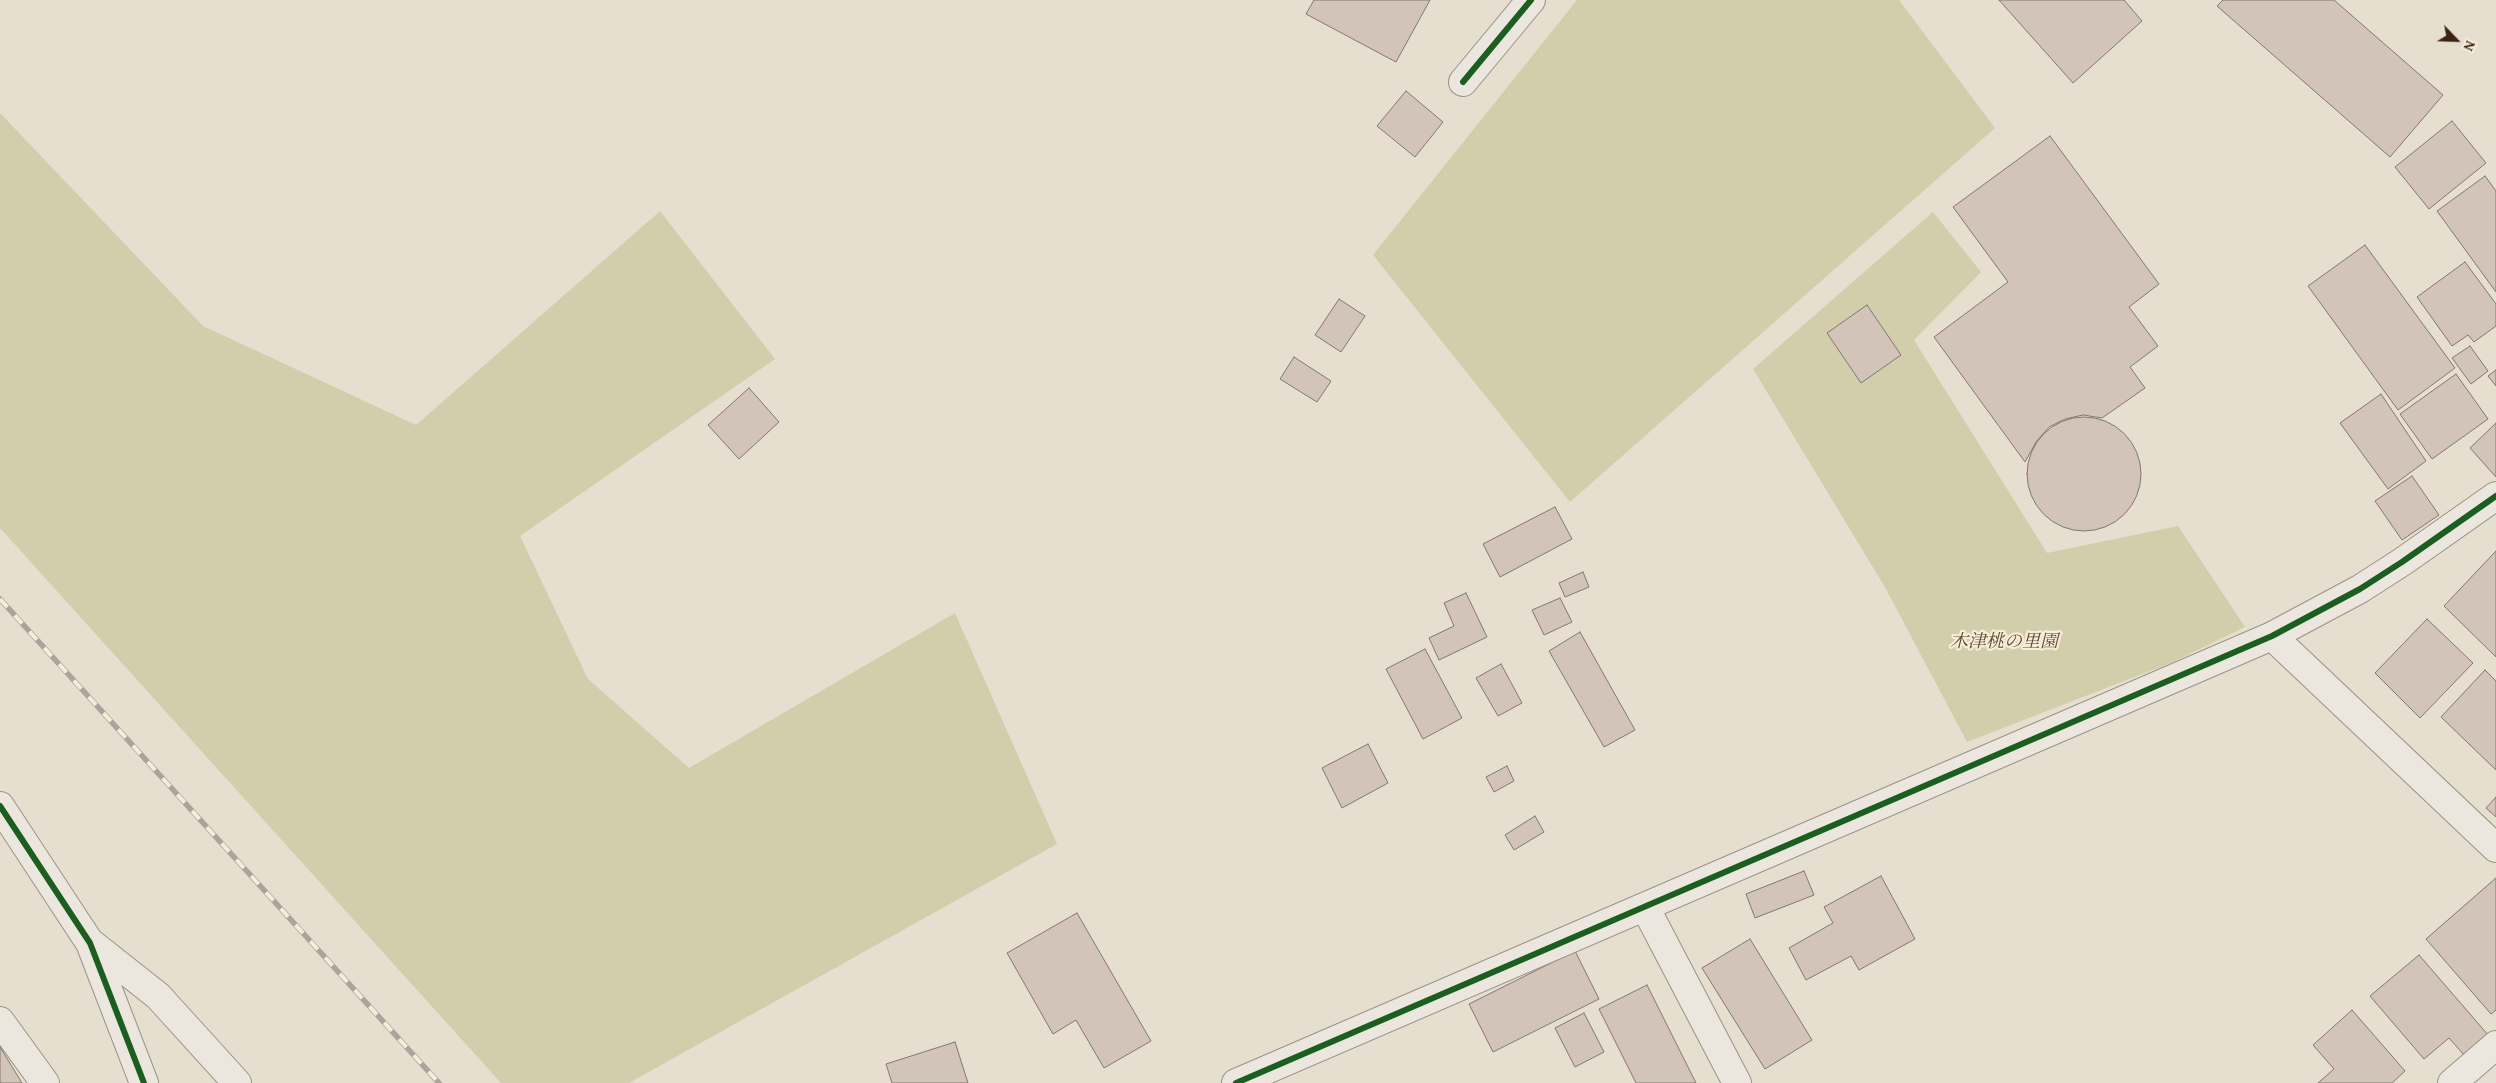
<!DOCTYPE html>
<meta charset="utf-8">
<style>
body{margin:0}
#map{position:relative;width:2496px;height:1083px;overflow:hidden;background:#e6dece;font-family:"Gentium Book Plus",serif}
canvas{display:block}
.north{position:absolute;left:2431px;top:15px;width:50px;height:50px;-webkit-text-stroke:4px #f6ecd8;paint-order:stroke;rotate:114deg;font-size:14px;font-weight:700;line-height:20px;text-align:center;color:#3c2210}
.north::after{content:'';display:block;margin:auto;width:18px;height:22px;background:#3c2210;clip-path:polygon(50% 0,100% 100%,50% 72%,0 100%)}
</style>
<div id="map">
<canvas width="2496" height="1083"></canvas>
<div class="north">N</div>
</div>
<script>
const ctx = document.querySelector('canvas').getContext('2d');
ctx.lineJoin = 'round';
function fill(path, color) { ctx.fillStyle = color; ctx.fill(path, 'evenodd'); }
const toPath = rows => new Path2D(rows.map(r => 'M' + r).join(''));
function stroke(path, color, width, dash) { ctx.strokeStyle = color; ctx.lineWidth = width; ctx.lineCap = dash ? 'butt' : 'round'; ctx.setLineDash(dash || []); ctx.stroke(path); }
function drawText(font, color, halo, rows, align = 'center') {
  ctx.font = font + ' "Gentium Book Plus","Noto Serif JP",serif'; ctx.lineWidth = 4.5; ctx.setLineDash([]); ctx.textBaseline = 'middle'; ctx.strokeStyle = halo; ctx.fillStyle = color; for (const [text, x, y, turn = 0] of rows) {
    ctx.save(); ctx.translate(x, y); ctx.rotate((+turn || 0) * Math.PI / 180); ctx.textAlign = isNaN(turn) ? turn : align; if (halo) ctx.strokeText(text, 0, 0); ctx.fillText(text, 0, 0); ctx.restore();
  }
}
fill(toPath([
 [1577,0,1899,0,1995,128,1570,502,1373,255],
 [0,113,203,326,416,425,660,211,775,359,520,536,588,679,689,768,955,613,1057,844,629,1083,501,1083,0,528],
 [1933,212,1981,272,1914,340,2047,553,2178,526,2245,627,2173,662,1967,742,1886,589,1753,369]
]), '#d2ceab');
const building = toPath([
 [1314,0,1430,0,1396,62,1306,14,1314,0],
 [1999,0,2124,0,2142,21,2073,83,1999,0],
 [2223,0,2334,0,2443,95,2390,157,2217,6,2223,0],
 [1406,91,1443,122,1415,157,1377,126,1406,91],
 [2452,121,2486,163,2429,209,2395,167,2452,121],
 [2050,136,2159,284,2129,307,2158,346,2130,367,2145,388,2102,418,2083,415,2065,419,2049,427,2036,442,2025,462,1934,337,2008,282,1953,207,2050,136],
 [2485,176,2496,191,2496,292,2437,211,2485,176],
 [2365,245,2455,368,2398,410,2308,286,2365,245],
 [2465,262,2496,304,2496,326,2474,342,2468,335,2452,346,2417,297,2465,262],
 [1339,299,1365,316,1341,352,1315,335,1339,299],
 [1867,305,1901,355,1861,383,1827,333,1867,305],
 [2470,346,2488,371,2471,384,2452,358,2470,346],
 [1294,357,1331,381,1317,402,1280,379,1294,357],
 [2496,370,2496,386,2488,376,2496,370],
 [2456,374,2488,419,2432,459,2400,414,2456,374],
 [749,388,779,422,739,459,708,425,749,388],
 [2381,394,2426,461,2388,489,2340,423,2381,394],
 '2027 474a57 57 0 1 1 114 0a57 57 0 1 1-114 0Z',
 [2496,423,2496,477,2470,448,2496,423],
 [2412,476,2439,515,2402,540,2375,501,2412,476],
 [1555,507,1572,539,1500,577,1483,544,1555,507],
 [2496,551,2496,657,2444,606,2496,551],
 [1583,572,1589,587,1565,597,1559,583,1583,572],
 [1466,593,1487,637,1439,660,1429,638,1454,626,1444,603,1466,593],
 [1560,598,1572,622,1544,635,1532,610,1560,598],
 [2427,619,2473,663,2420,718,2375,673,2427,619],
 [1580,632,1635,730,1604,747,1549,651,1580,632],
 [1425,649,1462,718,1423,739,1386,669,1425,649],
 [1501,664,1522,703,1498,716,1476,678,1501,664],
 [2485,670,2496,681,2496,770,2441,717,2485,670],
 [1368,744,1388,783,1342,808,1322,768,1368,744],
 [1507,766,1514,781,1494,792,1486,777,1507,766],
 [2496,797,2496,817,2486,808,2496,797],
 [1535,816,1544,832,1514,850,1505,835,1535,816],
 [1804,871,1814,895,1755,918,1746,894,1804,871],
 [1881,876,1915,939,1859,970,1851,956,1806,980,1789,948,1833,923,1824,907,1881,876],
 [2496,878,2496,1010,2491,1014,2426,939,2496,878],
 [1077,913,1151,1041,1104,1068,1076,1020,1053,1034,1007,953,1077,913],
 [1750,939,1812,1040,1765,1069,1702,968,1750,939],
 [1575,951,1599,999,1493,1052,1469,1004,1575,951],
 [2419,955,2489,1036,2465,1056,2449,1038,2424,1059,2370,996,2419,955],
 [1647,985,1696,1083,1636,1083,1599,1009,1647,985],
 [2352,1010,2405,1071,2392,1083,2318,1083,2334,1069,2313,1045,2352,1010],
 [1584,1013,1604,1052,1575,1067,1555,1028,1584,1013],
 [955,1042,968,1083,892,1083,886,1064,955,1042],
 [0,1047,22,1083,0,1083,0,1047]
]);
fill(building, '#d2c4b8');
stroke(building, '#81786d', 1);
const minor = toPath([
 [1463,82,1531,0],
 [2272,636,2496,848],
 [0,806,90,943,144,1083],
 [1645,907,1737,1083],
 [91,943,158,996,237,1083],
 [0,1021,45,1083],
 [1236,1083,2272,636,2360,589,2402,562,2496,496],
 [2452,1083,2496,1045]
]);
stroke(minor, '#9a9286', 30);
stroke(minor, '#ebe7df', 28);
const rail = toPath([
 [0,599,439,1083]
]);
stroke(rail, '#aaa49d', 5.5);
stroke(rail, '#f6ecd8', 4, [11]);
stroke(toPath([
 [1463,82,1531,0],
 [0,806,90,943,144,1083],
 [1236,1083,2272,636,2360,589,2402,562,2496,496]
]), '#1b5e20', 6);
drawText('italic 18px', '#5d4a30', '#f6ecd8', [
 ["木津桃の里園",2004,642]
]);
</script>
